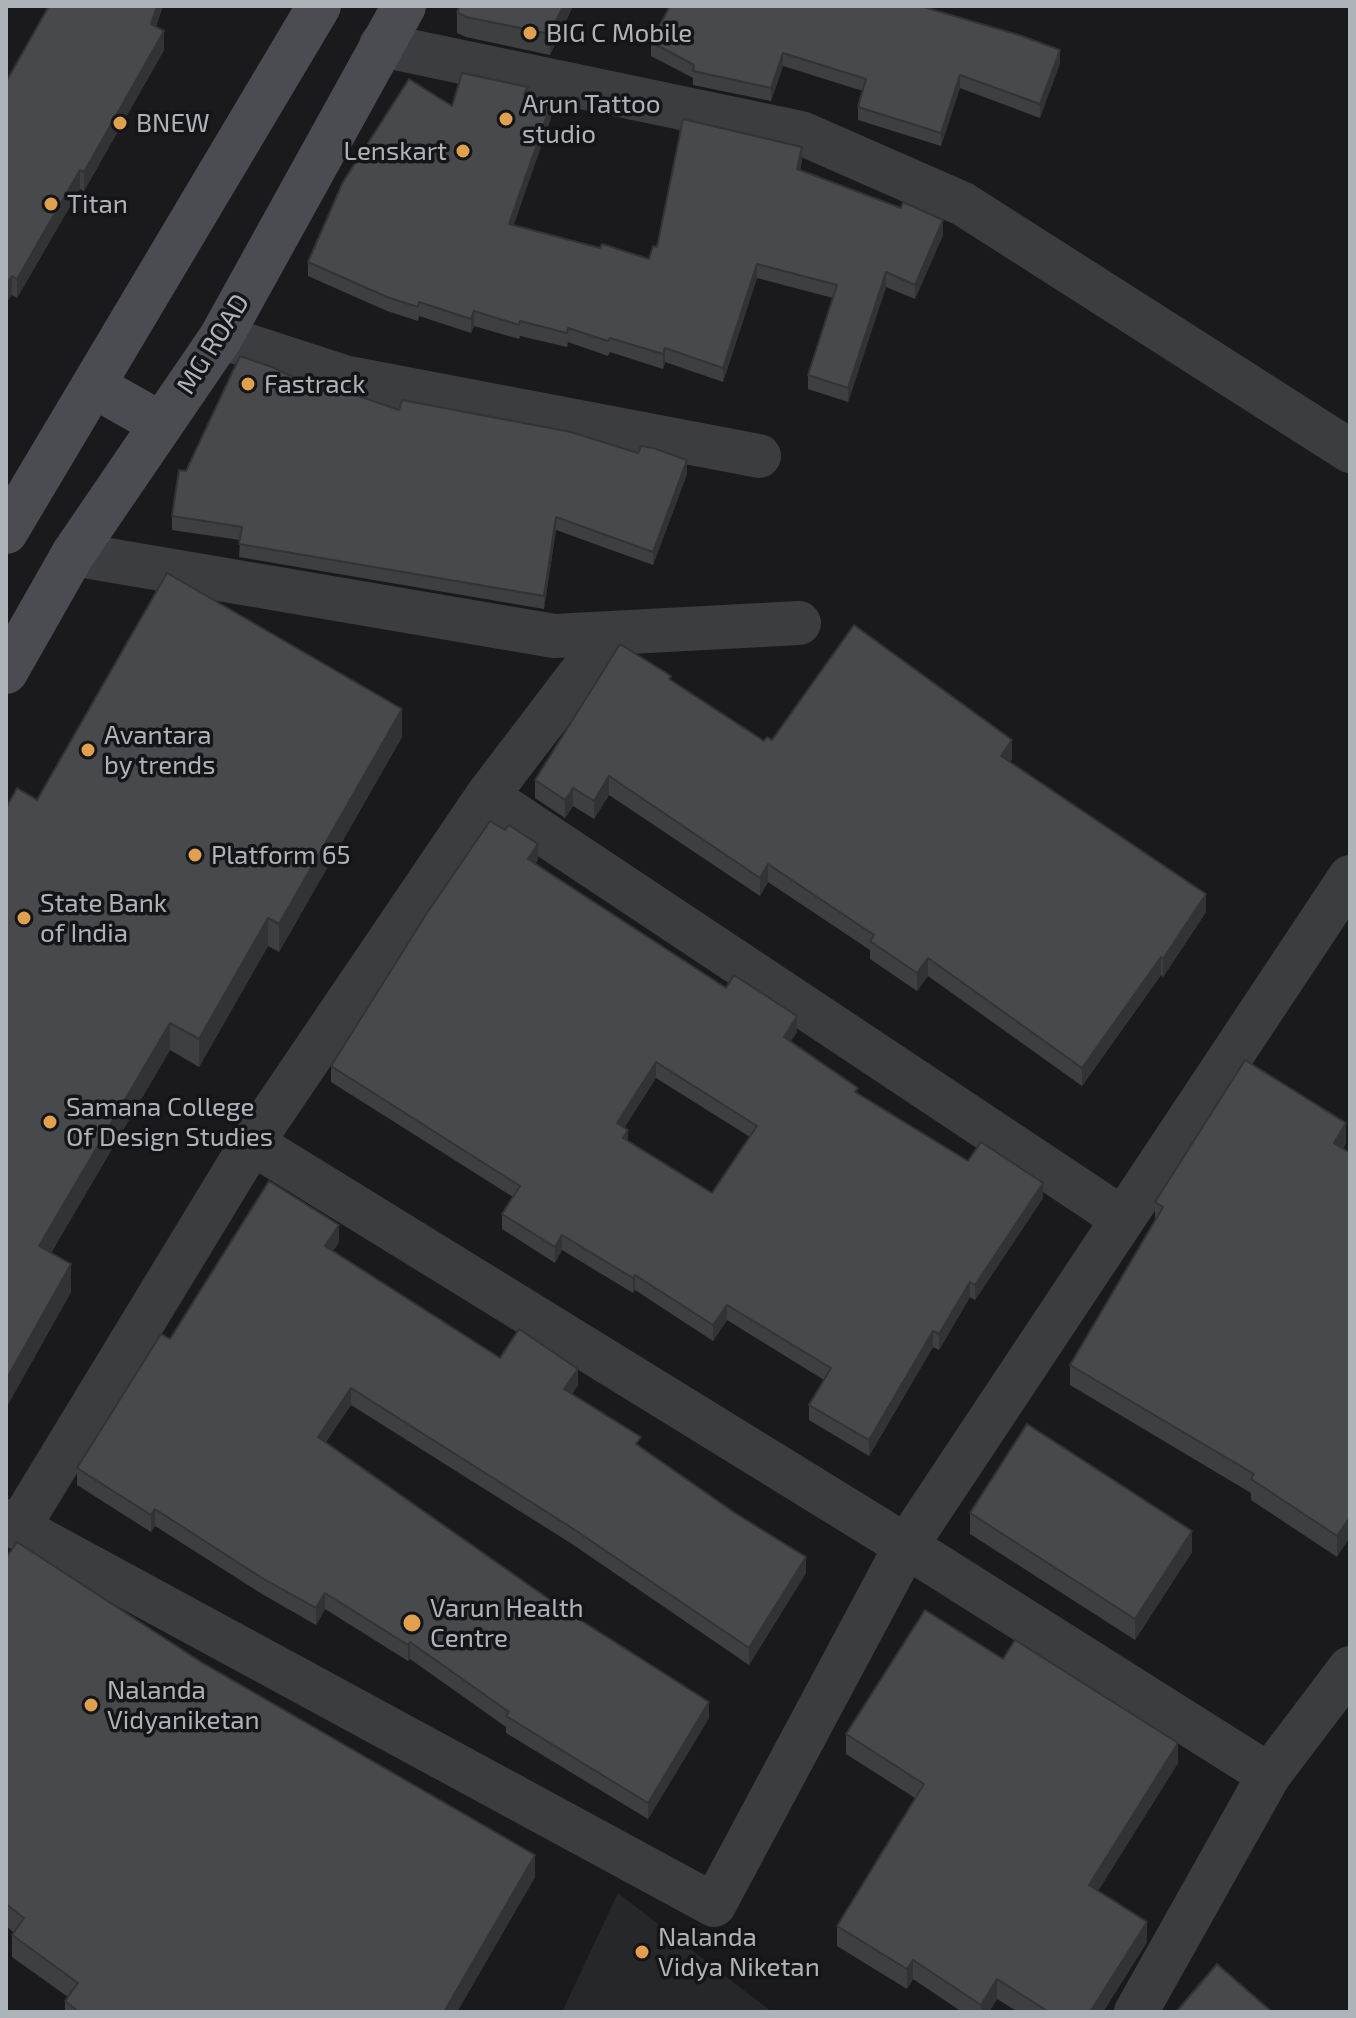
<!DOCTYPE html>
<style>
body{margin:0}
#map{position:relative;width:1356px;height:2018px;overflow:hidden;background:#1a1a1c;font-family:"Exo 2",sans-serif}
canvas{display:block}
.frame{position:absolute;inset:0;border:8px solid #aeb3ba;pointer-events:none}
</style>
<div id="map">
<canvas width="1356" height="2018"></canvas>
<div class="frame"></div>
</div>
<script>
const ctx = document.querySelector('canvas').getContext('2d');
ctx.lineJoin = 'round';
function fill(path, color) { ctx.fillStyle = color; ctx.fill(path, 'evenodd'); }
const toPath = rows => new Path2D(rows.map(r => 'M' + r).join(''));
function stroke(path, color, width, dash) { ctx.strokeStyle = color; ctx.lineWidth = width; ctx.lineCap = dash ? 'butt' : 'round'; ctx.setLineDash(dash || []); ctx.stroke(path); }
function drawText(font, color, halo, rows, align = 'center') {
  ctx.font = font + ' "Exo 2",sans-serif'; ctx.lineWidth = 7; ctx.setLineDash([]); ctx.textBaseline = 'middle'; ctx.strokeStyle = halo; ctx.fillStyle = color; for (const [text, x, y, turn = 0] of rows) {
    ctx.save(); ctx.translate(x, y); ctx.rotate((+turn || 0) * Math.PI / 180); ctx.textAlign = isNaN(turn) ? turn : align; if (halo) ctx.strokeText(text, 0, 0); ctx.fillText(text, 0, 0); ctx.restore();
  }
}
fill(toPath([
 [618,1893,772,2012,562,2012]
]), '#262729');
stroke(toPath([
 [381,45,801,133,963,204,1350,451],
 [221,337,344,377,759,456],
 [73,554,554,636,799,623],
 [487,796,1123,1219],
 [252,1143,906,1546,1269,1775],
 [6,1521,714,1905,906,1546,1350,877],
 [18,1528,252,1143,487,796,611,633],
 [1136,2012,1269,1775,1350,1668]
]), '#3c3d41', 44);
stroke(toPath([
 [94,386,161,424],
 [6,532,319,6],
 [6,672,73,554,221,337,404,6]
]), '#4a4c51', 44);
fill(toPath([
 [573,6,550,55,466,37,457,33,457,12],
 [663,6,920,6,1060,63,1040,118,960,88,941,146,858,120,858,107,863,91,783,66,771,101,693,85,693,78,651,56,651,42,668,9],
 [156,27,164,50,84,191,80,189,17,298,12,295,6,82],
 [528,96,551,118,513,226,649,259,657,247,802,161,800,170,943,235,915,299,886,287,848,402,808,389,808,375,833,298,757,278,723,382,665,362,663,369,610,352,608,356,568,342,567,347,520,336,519,339,474,326,471,333,419,316,418,321,387,311,308,276,308,262,452,106],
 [322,391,399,410,687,474,653,565,556,530,544,609,239,557,240,540,172,530,172,516,186,471],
 [671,680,764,741,772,740,1012,759,1009,762,1206,912,1163,977,1161,975,1082,1086,928,976,917,991,870,959,870,950,768,882,760,896,609,795,594,819,573,806,565,818,535,798,535,780],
 [402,737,279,952,268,946,199,1067,170,1050,51,1253,71,1292,6,1408,6,808,37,800],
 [538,860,535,864,726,988,797,1032,790,1042,858,1093,968,1161,1043,1198,975,1300,970,1297,939,1350,933,1347,869,1456,809,1420,809,1405,824,1380,727,1320,713,1341,635,1290,633,1293,562,1250,555,1263,502,1229,502,1214,513,1197,331,1082,331,1066],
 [656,1078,750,1137,712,1193,628,1142,624,1128],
 [1346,1143,1343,1149,1337,1557,1251,1500,1251,1493,1070,1385,1070,1365,1155,1222,1155,1202],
 [339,1242,333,1251,500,1358,578,1385,572,1394,806,1573,749,1665,572,1544,351,1405,326,1442,709,1718,648,1819,506,1733,506,1727,410,1659,408,1661,325,1609,316,1625,262,1594,155,1526,151,1532,77,1485,77,1468,170,1339],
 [970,1513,1192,1552,1135,1640,970,1534],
 [6,1558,201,1662,535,1877,457,2012,65,2012,65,2001,68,1997,12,1957,12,1935,13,1932,6,1926],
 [1003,1659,1178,1763,1098,1891,1147,1942,1103,2012,1018,2012,997,1999,989,2012,962,2012,913,1979,907,1989,837,1946,837,1926,915,1798,846,1754,846,1734]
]), '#3d3f41');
fill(toPath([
 [157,6,163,6,151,43,151,24],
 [563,6,573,6,550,55,550,34],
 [164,31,164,50,84,191,84,172],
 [1060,50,1060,63,1040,118,1040,104],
 [783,53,783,66,771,101,771,88],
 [960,75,960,88,941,146,941,133],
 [551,104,551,118,509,239,509,224],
 [802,147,802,161,797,183,797,169],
 [80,170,80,189,17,298,17,279],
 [943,220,943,235,915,299,915,285],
 [757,264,757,278,723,382,723,368],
 [886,272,886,287,848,402,848,388],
 [12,276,12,295,6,303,6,284],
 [474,311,474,326,471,333,471,319],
 [665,348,665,362,663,369,663,354],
 [687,460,687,474,653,565,653,552],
 [556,517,556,530,544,609,544,596],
 [402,709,402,737,279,952,279,924],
 [1012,740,1012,759,1001,774,1001,756],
 [609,776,609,795,594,819,594,801],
 [573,788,573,806,565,818,565,800],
 [538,844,538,860,528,874,528,859],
 [768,864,768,882,760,896,760,878],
 [1206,894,1206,912,1163,977,1163,959],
 [268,918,268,946,199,1067,199,1039],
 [1161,957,1161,975,1082,1086,1082,1068],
 [928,958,928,976,917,991,917,973],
 [797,1016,797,1032,784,1052,784,1037],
 [170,1023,170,1050,39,1273,39,1246],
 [656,1062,656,1078,617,1139,617,1123],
 [1346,1123,1346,1143,1334,1164,1334,1143],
 [628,1130,628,1146,623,1138],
 [1043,1183,1043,1198,975,1300,975,1285],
 [339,1225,339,1242,325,1263,325,1246],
 [562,1235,562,1250,555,1263,555,1247],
 [71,1264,71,1292,6,1408,6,1380],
 [635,1275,635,1290,633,1293,633,1278],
 [970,1282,970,1297,939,1350,939,1334],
 [727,1305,727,1320,713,1341,713,1325],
 [933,1331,933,1347,869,1456,869,1440],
 [578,1369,578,1385,564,1406,564,1389],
 [351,1388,351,1405,318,1453,318,1437],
 [155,1509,155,1526,151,1532,151,1515],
 [1350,1517,1350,1537,1337,1557,1337,1536],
 [1192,1531,1192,1552,1135,1640,1135,1619],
 [806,1557,806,1573,749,1665,749,1648],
 [325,1593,325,1609,316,1625,316,1608],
 [410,1642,410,1659,408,1661,408,1645],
 [709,1702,709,1718,648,1819,648,1803],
 [1178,1743,1178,1763,1089,1905,1089,1885],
 [535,1855,535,1877,457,2012,444,2012],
 [1147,1922,1147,1942,1103,2012,1090,2012],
 [913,1960,913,1979,907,1989,907,1969],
 [997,1979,997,1999,989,2012,981,2012,981,2005]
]), '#323335');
const building = toPath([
 [49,6,157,6,151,24,164,31,84,172,80,170,17,279,12,276,6,284,6,82,49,6],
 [460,6,563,6,550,34,466,17,457,12,460,6],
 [670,6,920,6,1019,35,1060,50,1040,104,960,75,941,133,858,107,866,79,783,53,771,88,693,71,694,65,651,42,670,6],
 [462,73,528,87,524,94,551,104,509,224,600,248,602,244,649,259,653,246,657,247,683,119,802,147,797,169,901,208,903,202,943,220,915,285,886,272,848,388,808,375,837,285,757,264,723,368,665,348,663,354,610,338,608,341,568,328,567,333,520,321,519,325,474,311,471,319,419,302,418,307,387,297,308,262,343,182,409,79,452,106,462,73],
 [240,356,272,367,322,391,324,384,399,410,402,400,571,432,638,453,641,446,653,448,687,460,653,552,556,517,544,596,239,544,242,527,172,516,179,470,186,471,240,356],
 [167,573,402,709,279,924,268,918,199,1039,170,1023,39,1246,71,1264,6,1380,6,808,17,788,37,800,167,573],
 [854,625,1012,740,1001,756,1206,894,1163,959,1161,957,1082,1068,928,958,917,973,870,941,874,935,768,864,760,878,609,776,594,801,573,788,565,800,535,780,620,644,671,676,669,679,764,741,767,737,772,740,854,625],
 [490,821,505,830,509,825,538,844,528,859,726,988,734,975,797,1016,784,1037,858,1088,855,1092,968,1161,981,1142,1043,1183,975,1285,970,1282,939,1334,933,1331,869,1440,809,1405,831,1368,727,1305,713,1325,635,1275,633,1278,562,1235,555,1247,502,1214,520,1186,331,1066,427,913,490,821],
 [656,1062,757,1126,712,1193,623,1138,628,1130,617,1123,656,1062],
 [1245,1060,1346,1123,1334,1143,1350,1153,1350,1517,1337,1536,1251,1479,1254,1474,1070,1365,1163,1207,1155,1202,1245,1060],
 [269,1181,339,1225,325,1246,500,1358,519,1329,578,1369,564,1389,641,1437,636,1444,735,1513,806,1557,749,1648,572,1528,351,1388,318,1437,563,1609,709,1702,648,1803,506,1716,509,1712,410,1642,408,1645,325,1593,316,1608,262,1578,155,1509,151,1515,77,1468,161,1334,170,1339,269,1181],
 [1027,1424,1192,1531,1135,1619,970,1513,1027,1424],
 [17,1542,201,1662,535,1855,444,2012,79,2012,65,2001,78,1983,12,1935,24,1918,6,1904,6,1558,17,1542],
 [925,1610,1003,1659,1015,1640,1178,1743,1089,1885,1147,1922,1090,2012,1049,2012,997,1979,981,2005,913,1960,907,1969,837,1926,924,1784,846,1734,925,1610],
 [1217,1964,1272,2012,1176,2012,1217,1964]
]);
fill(building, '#47494c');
stroke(building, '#323335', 2);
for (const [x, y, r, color] of [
 [530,33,8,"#e0a04e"],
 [506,119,8,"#e0a04e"],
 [120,123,8,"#e0a04e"],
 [463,151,8,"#e0a04e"],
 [51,204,8,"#e0a04e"],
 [248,384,8,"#e0a04e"],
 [88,750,8,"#e0a04e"],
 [195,855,8,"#e0a04e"],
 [24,918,8,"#e0a04e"],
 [50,1122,8,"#e0a04e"],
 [412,1623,10,"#e0a04e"],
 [91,1705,8,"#e0a04e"],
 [642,1952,8,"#e0a04e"]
]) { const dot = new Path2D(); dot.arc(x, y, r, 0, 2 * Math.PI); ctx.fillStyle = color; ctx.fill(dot); stroke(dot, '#151517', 3); }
drawText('26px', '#aeb3ba', '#151517', [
 ["BIG C Mobile",546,33],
 ["Arun Tattoo",522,104],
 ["studio",522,134],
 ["BNEW",136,123],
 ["Lenskart",447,151,"right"],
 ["Titan",67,204],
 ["Fastrack",264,384],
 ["Avantara",104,735],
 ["by trends",104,765],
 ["Platform 65",211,855],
 ["State Bank",40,903],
 ["of India",40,933],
 ["Samana College",66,1107],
 ["Of Design Studies",66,1137],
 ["Varun Health",430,1608],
 ["Centre",430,1638],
 ["Nalanda",107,1690],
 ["Vidyaniketan",107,1720],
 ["Nalanda",658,1937],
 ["Vidya Niketan",658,1967]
], 'left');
drawText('26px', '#aeb3ba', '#151517', [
 ["MG ROAD",213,344,-58]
]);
</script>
